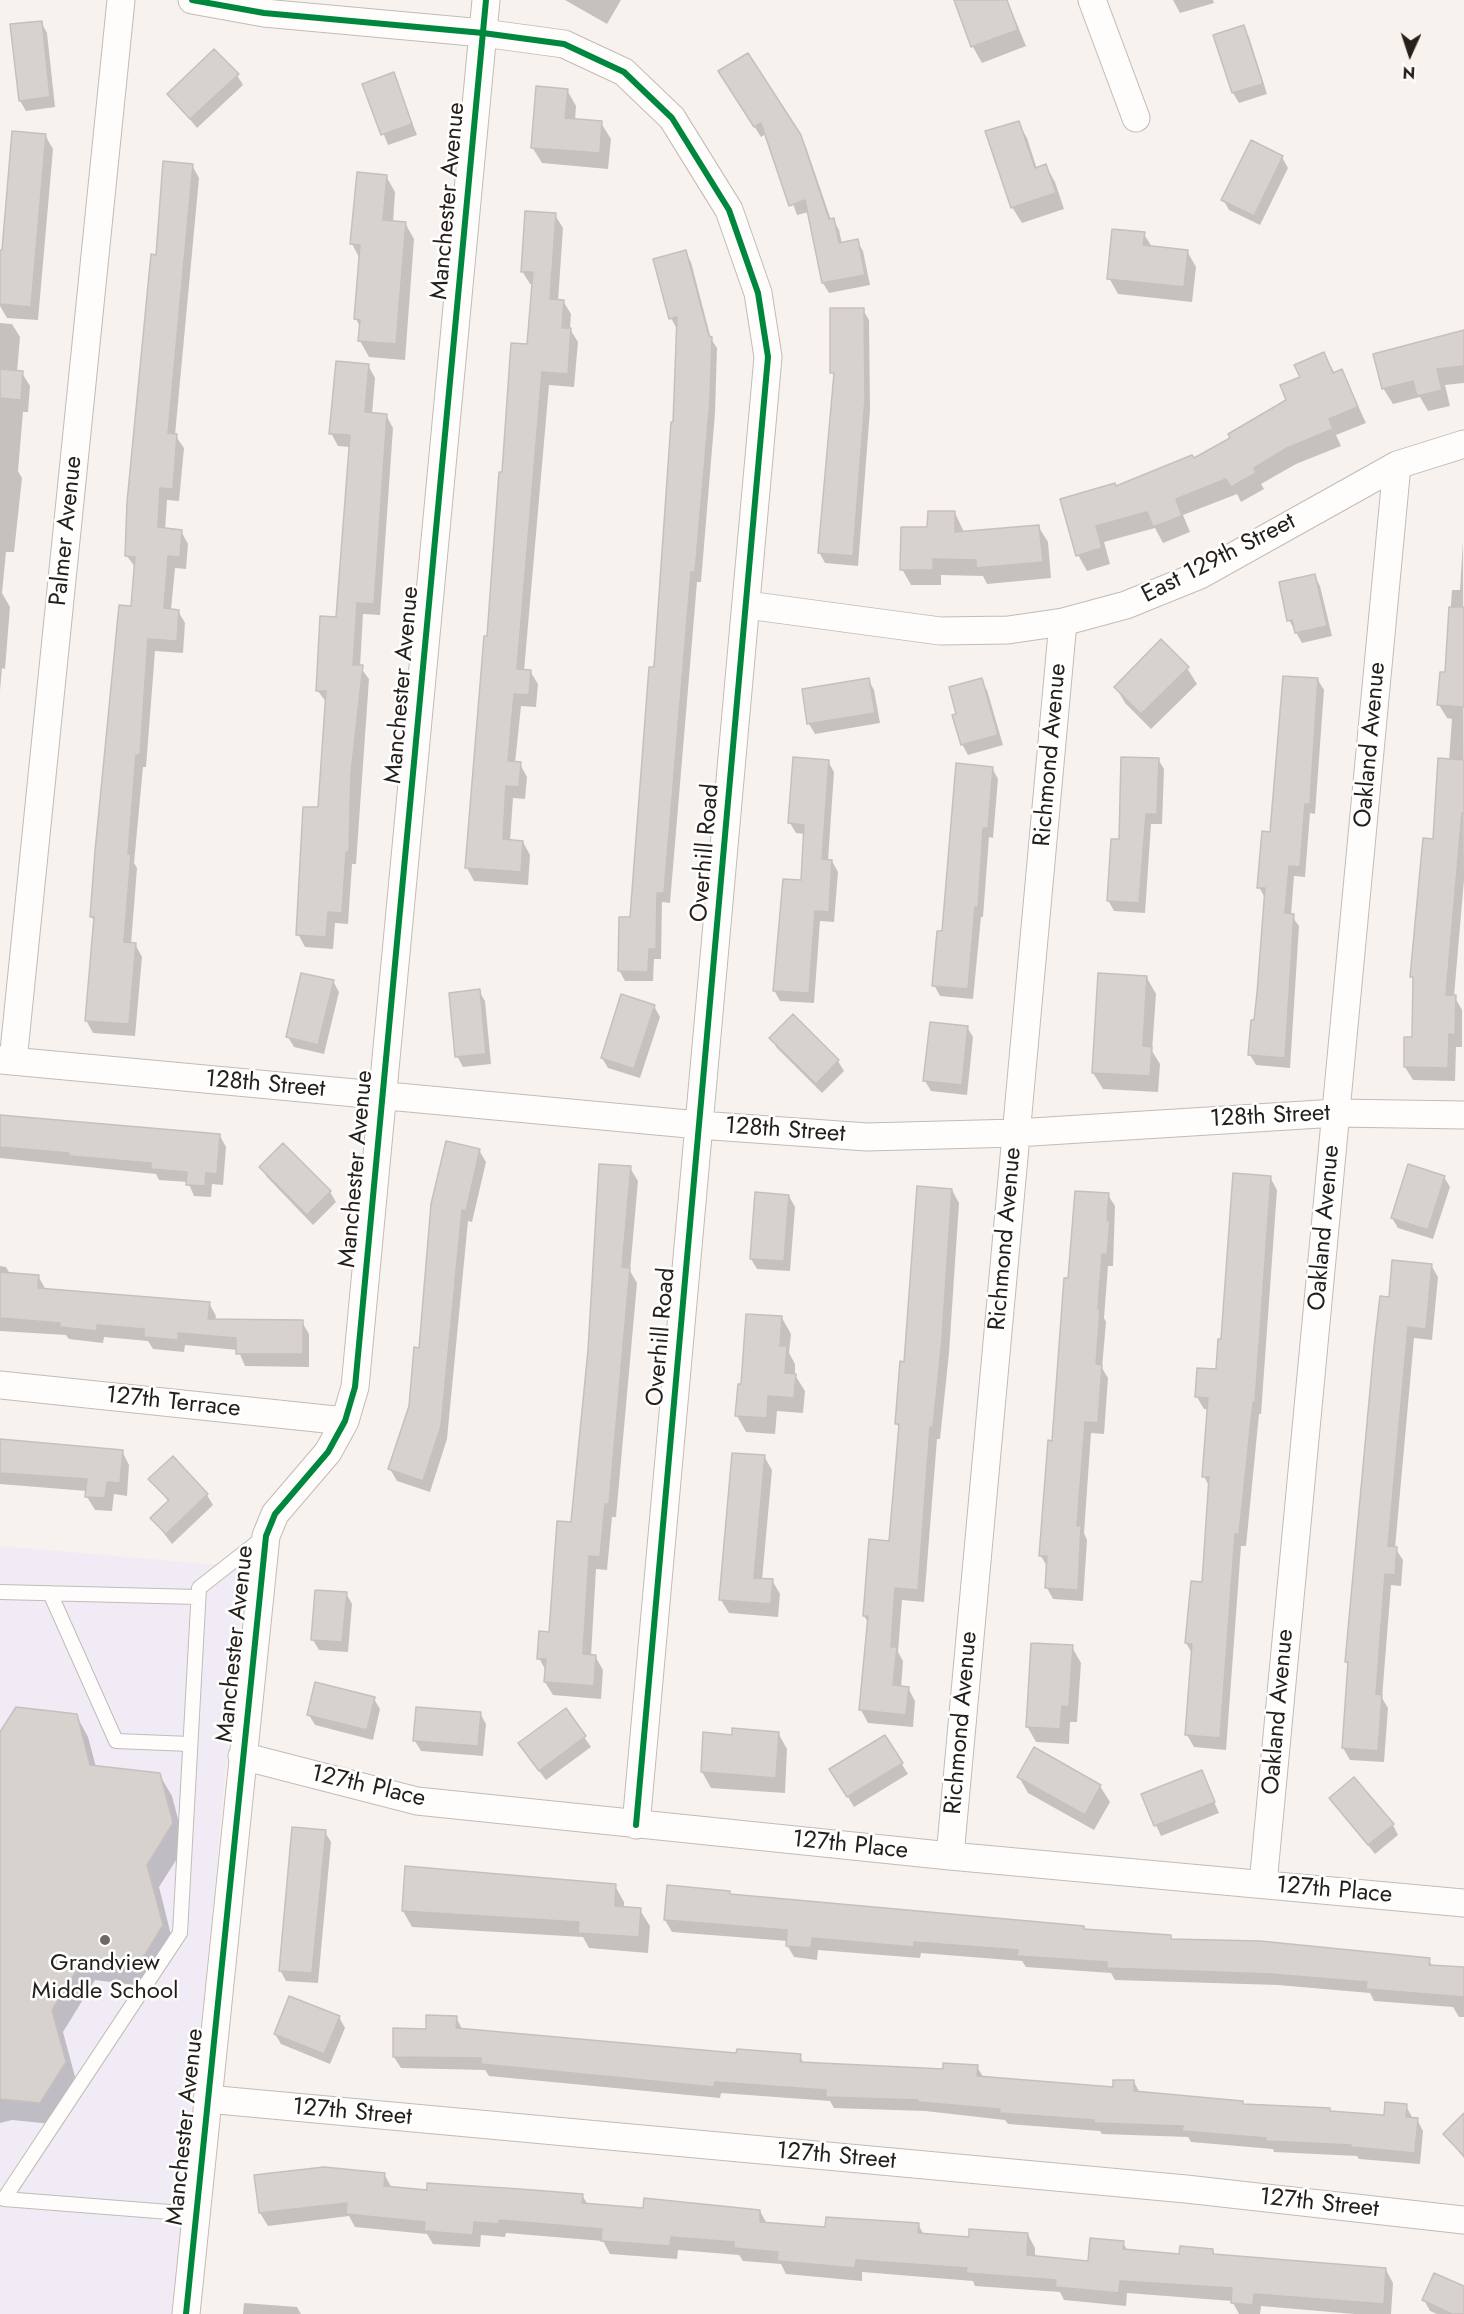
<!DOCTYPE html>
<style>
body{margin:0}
#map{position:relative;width:1464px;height:2314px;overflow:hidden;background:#f8f2ee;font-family:Jost,sans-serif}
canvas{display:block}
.north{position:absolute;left:1380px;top:24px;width:60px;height:60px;-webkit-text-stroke:4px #fff;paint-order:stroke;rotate:183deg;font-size:16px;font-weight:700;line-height:24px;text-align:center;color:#251e19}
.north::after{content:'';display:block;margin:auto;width:21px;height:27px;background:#251e19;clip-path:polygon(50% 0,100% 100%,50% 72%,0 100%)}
</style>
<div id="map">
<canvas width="1464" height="2314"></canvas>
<div class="north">N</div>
</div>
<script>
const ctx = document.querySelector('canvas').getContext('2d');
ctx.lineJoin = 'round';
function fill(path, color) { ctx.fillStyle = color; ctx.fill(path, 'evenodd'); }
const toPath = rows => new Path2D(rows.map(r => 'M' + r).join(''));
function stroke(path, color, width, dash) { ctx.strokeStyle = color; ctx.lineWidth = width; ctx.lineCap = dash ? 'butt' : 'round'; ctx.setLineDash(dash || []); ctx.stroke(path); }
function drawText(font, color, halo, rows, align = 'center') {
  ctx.font = font + ' Jost,sans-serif'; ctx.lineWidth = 5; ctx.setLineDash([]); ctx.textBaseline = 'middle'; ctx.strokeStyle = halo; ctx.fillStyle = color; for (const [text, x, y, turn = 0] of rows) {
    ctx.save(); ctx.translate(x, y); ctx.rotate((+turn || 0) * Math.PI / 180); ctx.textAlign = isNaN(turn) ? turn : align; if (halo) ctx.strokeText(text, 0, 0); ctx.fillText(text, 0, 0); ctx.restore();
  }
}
fill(toPath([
 [0,1546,245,1567,174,2314,0,2314]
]), '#f1ebf5');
fill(toPath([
 [565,0,621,0,607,24],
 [956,0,1007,0,1026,46,982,63,973,47],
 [1173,0,1213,0,1214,3,1180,13],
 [41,22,47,33,55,107,26,111,20,101],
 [1243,27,1249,37,1267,94,1239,103,1233,93],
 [393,74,417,135,388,145,364,85],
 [237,75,243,85,197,128,169,94],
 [726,82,800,136,806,147,831,220,833,219,839,230,842,244,857,241,863,251,870,285,829,293,823,283,809,212,797,215,767,133,761,137],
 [567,90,576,106,575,121,601,123,611,139,608,169,542,163,532,147],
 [1018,122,1027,138,1037,169,1046,166,1055,182,1064,209,1022,223,1012,207],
 [45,135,53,149,38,320,7,318,0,306,0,252,4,252],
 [1282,157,1288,168,1260,225,1229,210,1223,199],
 [192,165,199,178,175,435,184,448,179,501,167,500,165,530,181,531,188,544,186,569,175,568,171,610,178,611,185,623,183,653,155,651,146,767,143,767,134,863,137,868,131,944,135,944,142,957,135,1036,93,1033,86,1020,95,923,91,916,133,607,136,568,126,555,157,256],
 [386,176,395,192,393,222,405,223,414,239,405,360,369,357,360,341,361,328,356,319,360,259,352,244],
 [555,215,563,228,558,301,563,301,571,314,570,329,578,342,574,387,549,385,524,671,530,671,538,684,536,707,521,706,515,763,520,764,527,777,525,799,513,798,510,841,523,842,530,855,528,885,474,881,467,868,504,474,528,346,533,284,530,284,522,271],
 [1144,234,1152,247,1187,251,1196,267,1192,302,1118,294,1109,278],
 [685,252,691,262,711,339,717,348,715,413,701,582,697,582,670,903,662,902,661,959,654,959,653,981,625,981,619,970,631,919,675,424,677,329,671,318],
 [863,310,869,320,870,410,858,566,825,563,819,552,835,378,832,373],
 [0,323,12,324,20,337,17,372,22,373,30,386,28,412,23,412,18,471,22,478,14,552,6,552,2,593,10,607,5,669,2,668,0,691],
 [1464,333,1464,383,1445,385,1450,406,1428,411,1420,397,1393,404,1383,388],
 [1324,354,1335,374,1342,371,1366,423,1336,435,1341,446,1296,464,1261,484,1264,489,1241,502,1237,494,1183,515,1190,532,1163,543,1155,528,1104,542,1110,564,1087,571,1078,555,1115,487,1194,460,1232,438,1288,401,1302,378],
 [368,365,375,378,372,414,386,415,393,428,380,615,363,614,360,667,369,679,356,864,352,864,348,924,335,923,333,949,305,947,298,934,319,808,327,703,317,690,337,619,351,447,338,446,331,433],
 [955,513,964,532,1038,526,1048,542,1051,578,987,584,983,576,941,575,941,585,911,585,902,569,929,529],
 [1463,541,1464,880,1454,996,1462,1010,1462,1047,1456,1047,1455,1081,1413,1080,1405,1067,1413,1038,1414,981,1412,977,1449,760,1452,719,1447,718,1439,705,1446,674,1452,590,1460,590],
 [1314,575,1320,586,1332,636,1302,643,1289,620],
 [1187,668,1197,684,1151,729,1125,703,1116,687],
 [868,679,874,690,880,723,815,734,809,724],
 [981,680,987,690,1003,745,968,755,962,744,958,715],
 [1318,680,1324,690,1315,814,1310,813,1305,877,1294,876,1291,915,1299,926,1290,1068,1256,1065,1250,1055,1255,1022,1265,898,1259,887,1271,834],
 [1158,759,1164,769,1162,824,1151,824,1145,913,1114,911,1108,900,1120,841],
 [828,761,834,772,828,861,832,861,838,872,834,922,820,921,814,1003,780,1001,774,990,802,882,805,834,796,833,790,823],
 [992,768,998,779,993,838,989,837,983,917,981,917,973,999,940,996,934,985,944,933],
 [1147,978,1156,994,1152,1051,1160,1064,1158,1092,1103,1089,1093,1073],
 [333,981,339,992,324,1054,294,1047,288,1037],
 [479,991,485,1001,491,1064,463,1067,457,1056],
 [654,1006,660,1017,640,1078,608,1068,602,1058],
 [793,1016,838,1061,844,1071,822,1093,777,1048,771,1038],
 [967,1027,973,1037,967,1095,931,1091,925,1081],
 [0,1117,220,1136,226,1147,223,1185,212,1184,211,1197,194,1196,188,1182,159,1180,156,1174,0,1158],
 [283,1145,330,1192,336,1202,313,1225,267,1177,261,1167],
 [479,1150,486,1162,472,1222,468,1221,447,1439,430,1492,397,1481,390,1469,411,1406,420,1349],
 [630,1168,638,1181,630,1271,637,1283,616,1517,612,1517,607,1570,596,1569,591,1656,595,1656,603,1670,601,1699,553,1695,545,1682,546,1671,539,1658,550,1634,573,1524],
 [1270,1177,1277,1190,1261,1414,1259,1414,1246,1546,1241,1546,1226,1750,1194,1747,1187,1735,1193,1655,1186,1643,1203,1584,1210,1488,1204,1476,1209,1410,1204,1409,1197,1397,1218,1371,1223,1341],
 [1444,1177,1450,1187,1433,1239,1398,1228,1392,1218],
 [952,1190,959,1203,949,1353,940,1439,937,1439,924,1602,902,1600,898,1652,903,1661,901,1688,908,1688,915,1701,913,1727,868,1723,861,1710,869,1624,864,1616,890,1542,900,1430,897,1424,906,1363],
 [1108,1195,1115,1206,1113,1266,1108,1266,1104,1318,1106,1322,1102,1368,1108,1378,1104,1434,1091,1433,1084,1533,1087,1540,1083,1601,1053,1599,1047,1588,1048,1568,1041,1556,1069,1280],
 [789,1196,795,1207,790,1271,757,1269,751,1259],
 [1431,1265,1438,1277,1432,1340,1414,1338,1395,1548,1403,1560,1401,1586,1391,1585,1382,1698,1388,1708,1384,1762,1350,1760,1343,1748,1349,1667,1346,1662,1390,1299],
 [0,1266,6,1267,10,1274,38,1276,46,1290,209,1303,216,1316,215,1321,302,1322,309,1334,309,1367,245,1366,238,1350,185,1345,184,1352,153,1349,148,1341,104,1337,103,1343,69,1339,66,1335,0,1331],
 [782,1318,791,1334,789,1353,795,1364,795,1375,805,1391,803,1413,777,1411,775,1434,746,1432,737,1416,743,1386],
 [0,1441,122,1451,129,1465,127,1496,114,1494,112,1511,95,1510,87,1497,87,1491,0,1484],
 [764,1456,772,1470,762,1580,772,1580,780,1594,778,1617,729,1613,721,1600],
 [173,1458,207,1495,213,1505,172,1544,152,1518,169,1502,150,1479],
 [346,1593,352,1604,348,1652,319,1650,313,1640],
 [1072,1647,1081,1663,1077,1722,1070,1722,1069,1744,1036,1742,1027,1726],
 [374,1699,380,1709,373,1740,315,1725,309,1715],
 [566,1710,591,1747,546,1780,526,1754],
 [480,1713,486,1724,483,1756,421,1751,415,1741],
 [76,1715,88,1737,96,1767,159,1774,172,1796,185,1846,159,1887,174,1947,150,1987,95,1980,63,2032,77,2084,52,2124,12,2120,0,2123,0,1735],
 [778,1733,787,1749,785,1793,711,1788,702,1772,733,1736],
 [885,1737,908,1774,854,1807,831,1769],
 [1201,1772,1219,1813,1161,1836,1142,1795],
 [1019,1777,1100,1786,1110,1802,1094,1830,1028,1793],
 [1331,1799,1393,1825,1398,1835,1375,1854],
 [325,1832,331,1842,318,1983,286,1981,280,1970],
 [615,1886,624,1902,624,1908,640,1910,650,1926,648,1953,589,1948,583,1937,412,1927,403,1911],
 [729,1892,731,1896,1083,1927,1085,1930,1170,1936,1173,1940,1429,1960,1433,1967,1464,1968,1464,2017,1459,2017,1453,2007,1374,2001,1370,1993,1278,1985,1115,1980,1111,1973,1026,1967,1022,1961,921,1953,920,1958,818,1950,817,1960,794,1957,787,1945,788,1941,672,1932,665,1920],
 [339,2017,345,2028,330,2064,281,2044,275,2034],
 [456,2017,462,2029,738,2055,800,2056,804,2064,944,2071,977,2067,984,2078,1114,2088,1134,2082,1140,2093,1244,2106,1385,2117,1406,2106,1413,2119,1417,2119,1423,2131,1420,2164,1359,2159,1357,2156,1274,2152,1273,2149,1191,2142,1188,2137,1102,2134,1100,2131,1008,2124,1005,2120,925,2111,834,2108,830,2101,721,2093,720,2098,489,2076,485,2070,401,2068,394,2057,428,2031],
 [1464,2115,1464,2158,1444,2134],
 [384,2174,392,2188,582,2195,588,2205,644,2210,760,2211,767,2224,826,2229,918,2224,924,2235,970,2238,1028,2235,1035,2248,1035,2258,1089,2263,1123,2243,1128,2251,1181,2255,1212,2250,1216,2256,1386,2270,1393,2283,1391,2314,1354,2314,1261,2306,1260,2314,1239,2314,1232,2301,1127,2293,1126,2306,1064,2300,1060,2292,975,2286,973,2281,862,2272,862,2281,786,2274,781,2264,743,2261,739,2255,678,2250,677,2259,610,2254,603,2241,506,2233,505,2237,481,2235,480,2247,433,2244,427,2234,355,2227,349,2216,268,2226,260,2213],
 [1464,2288,1464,2314,1437,2314,1430,2311,1424,2300],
 [244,2303,297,2307,301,2314,243,2314]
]), '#0003');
const building = toPath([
 [954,0,1007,0,1018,30,971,47,954,0],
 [42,21,50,97,19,101,10,24,42,21],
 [1244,25,1263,84,1232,93,1213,35,1244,25],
 [214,49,239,74,190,119,167,94,214,49],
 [748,53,801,135,829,219,834,218,839,243,858,239,865,275,822,283,805,200,789,206,761,123,754,127,718,71,748,53],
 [394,72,412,124,381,135,362,84,394,72],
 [536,86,568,89,565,118,602,121,600,153,531,148,536,86],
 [1019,121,1035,168,1046,164,1056,193,1011,208,985,131,1019,121],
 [12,131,46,134,31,307,0,304,0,250,2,250,12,131],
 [1251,140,1283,156,1254,216,1221,200,1251,140],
 [163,161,193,164,168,433,177,434,173,489,160,488,158,527,182,530,180,557,168,556,164,608,179,610,177,641,148,639,140,755,136,755,128,854,131,854,124,942,136,943,129,1024,85,1021,94,917,90,917,95,851,119,605,131,606,135,557,125,556,127,502,151,254,156,255,163,161],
 [357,172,387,175,383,220,406,222,396,344,358,341,360,320,354,319,360,245,350,244,357,172],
 [525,211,556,213,550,299,564,300,562,328,571,328,568,374,542,372,517,669,531,670,529,695,514,694,508,761,521,762,519,787,506,786,503,839,523,841,521,872,465,868,484,636,487,636,499,472,502,472,511,343,527,344,533,272,521,272,525,211],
 [1112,229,1145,232,1143,245,1188,250,1184,287,1107,279,1112,229],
 [686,250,709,336,712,337,710,401,695,572,691,572,664,893,657,893,656,949,649,949,648,972,618,971,619,917,630,917,649,667,654,667,671,422,673,422,677,317,669,319,653,259,686,250],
 [830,308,864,308,865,399,853,556,818,553,834,373,830,373,830,308],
 [1464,330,1464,366,1437,369,1442,390,1417,396,1413,381,1382,389,1373,354,1464,330],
 [1324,352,1333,373,1342,369,1358,407,1329,419,1333,429,1287,448,1254,468,1256,473,1231,487,1226,479,1176,499,1182,516,1153,527,1147,512,1096,526,1102,548,1076,556,1060,499,1115,483,1116,486,1192,455,1194,458,1230,438,1228,434,1286,400,1280,385,1300,377,1294,365,1324,352],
 [336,361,369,364,365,412,387,414,374,604,357,603,353,665,363,665,351,774,349,852,346,852,342,913,328,912,326,937,296,935,303,807,318,807,326,691,316,691,320,616,336,617,350,435,329,434,336,361],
 [0,369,23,371,21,400,0,398,0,369],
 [928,511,955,511,955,532,1039,525,1043,562,976,568,976,560,933,559,933,570,900,570,901,527,927,527,928,511],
 [1315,574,1327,626,1295,633,1292,620,1287,621,1279,582,1315,574],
 [1449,607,1464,607,1464,707,1437,705,1440,672,1445,672,1449,607],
 [1161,639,1189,667,1141,714,1114,687,1161,639],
 [1283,676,1318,678,1310,804,1305,804,1300,867,1289,866,1285,913,1294,914,1285,1058,1248,1055,1251,1020,1254,1020,1257,993,1265,888,1257,888,1262,831,1270,832,1283,676],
 [869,678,875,713,807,724,802,689,869,678],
 [982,678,998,735,961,745,952,715,956,714,949,687,982,678],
 [793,757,829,760,822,859,832,860,829,912,815,911,809,993,773,991,783,879,801,880,804,825,788,823,793,757],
 [1121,757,1159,758,1157,814,1146,814,1139,903,1107,901,1111,839,1119,839,1121,757],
 [1438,758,1464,760,1464,813,1462,813,1446,995,1456,995,1455,1035,1449,1034,1448,1068,1404,1067,1404,1037,1412,1037,1413,977,1410,977,1423,838,1433,839,1438,758],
 [956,763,993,767,988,828,983,828,978,908,975,907,968,989,932,986,937,931,942,931,956,763],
 [301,973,334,980,318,1045,286,1037,301,973],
 [1098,973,1147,976,1143,1046,1152,1047,1150,1076,1092,1073,1098,973],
 [480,989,486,1054,455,1057,449,993,480,989],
 [621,994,655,1005,634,1069,601,1058,621,994],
 [793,1014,839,1060,816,1084,769,1038,793,1014],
 [930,1022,968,1026,962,1085,923,1081,930,1022],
 [0,1115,220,1134,217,1174,206,1173,205,1186,186,1185,187,1172,151,1169,151,1163,69,1156,69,1153,0,1147,0,1115],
 [446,1141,480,1149,466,1211,462,1210,441,1426,423,1481,388,1469,409,1406,414,1347,419,1348,431,1204,446,1141],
 [283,1143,331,1191,307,1215,259,1167,283,1143],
 [599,1164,631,1166,622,1267,630,1268,609,1504,605,1504,600,1557,589,1556,583,1654,596,1655,594,1686,544,1682,546,1659,537,1659,539,1631,549,1632,557,1521,571,1522,588,1350,599,1164],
 [1408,1164,1445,1176,1428,1230,1391,1218,1408,1164],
 [1233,1173,1271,1176,1255,1402,1253,1402,1239,1534,1235,1534,1220,1738,1185,1735,1192,1644,1185,1643,1191,1581,1202,1582,1209,1477,1202,1477,1208,1398,1195,1397,1197,1368,1216,1369,1218,1339,1221,1339,1233,1173],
 [917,1186,952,1189,942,1339,933,1427,930,1427,918,1590,895,1588,891,1647,897,1647,893,1685,909,1687,906,1715,859,1710,868,1616,863,1616,869,1539,889,1541,899,1424,895,1424,900,1361,904,1362,917,1186],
 [1075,1191,1109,1193,1107,1221,1110,1221,1107,1255,1102,1254,1098,1309,1100,1309,1096,1364,1102,1365,1098,1423,1085,1422,1077,1526,1081,1526,1078,1590,1045,1588,1047,1556,1039,1556,1048,1440,1052,1441,1064,1278,1068,1278,1075,1191],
 [755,1192,789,1195,784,1261,750,1259,755,1192],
 [1392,1260,1432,1264,1426,1329,1408,1327,1388,1546,1397,1547,1395,1575,1385,1574,1376,1694,1382,1695,1378,1751,1342,1748,1348,1662,1345,1662,1374,1347,1380,1296,1389,1297,1392,1260],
 [0,1272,39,1275,38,1288,210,1302,208,1319,303,1320,303,1354,236,1354,236,1338,178,1333,178,1340,144,1337,144,1329,97,1325,97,1331,60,1327,60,1323,0,1318,0,1272],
 [746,1314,782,1316,780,1346,787,1346,785,1373,796,1374,794,1398,768,1396,767,1418,735,1416,738,1384,741,1384,746,1314],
 [0,1439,123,1450,120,1483,107,1482,105,1498,85,1497,87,1479,0,1473,0,1439],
 [732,1453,765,1455,754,1578,773,1579,771,1604,719,1600,732,1453],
 [173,1456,208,1494,166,1534,150,1518,169,1500,148,1479,173,1456],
 [315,1590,347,1592,342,1642,311,1640,315,1590],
 [1031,1643,1073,1645,1069,1707,1062,1706,1060,1729,1026,1727,1031,1643],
 [315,1682,375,1697,367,1730,307,1715,315,1682],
 [16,1707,77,1714,90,1765,160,1773,173,1823,147,1865,163,1925,138,1966,83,1960,52,2010,66,2062,40,2103,0,2099,0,1732,16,1707],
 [416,1707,481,1712,478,1746,413,1741,416,1707],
 [566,1708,586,1736,539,1771,518,1743,566,1708],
 [732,1728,779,1732,776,1778,701,1772,703,1732,732,1735,732,1728],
 [885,1735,903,1763,847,1797,829,1769,885,1735],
 [1034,1747,1101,1785,1085,1815,1017,1777,1034,1747],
 [1202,1770,1215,1802,1154,1826,1141,1794,1202,1770],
 [1354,1777,1394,1824,1368,1845,1329,1798,1354,1777],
 [292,1827,326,1830,312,1973,279,1971,292,1827],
 [405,1866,616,1884,615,1906,641,1908,639,1937,578,1933,579,1922,402,1911,405,1866],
 [667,1885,730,1891,730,1894,1084,1926,1084,1929,1171,1935,1171,1939,1260,1941,1430,1958,1429,1965,1464,1967,1464,1997,1366,1989,1367,1982,1270,1974,1107,1968,1107,1962,1017,1956,1018,1950,914,1942,914,1947,812,1938,811,1948,786,1946,787,1930,664,1920,667,1885],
 [289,1996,340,2016,324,2054,274,2034,289,1996],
 [426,2015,457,2016,456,2028,736,2053,737,2049,801,2054,800,2062,943,2069,943,2063,978,2065,977,2076,1113,2087,1113,2080,1134,2080,1134,2091,1243,2101,1243,2104,1330,2108,1330,2111,1384,2115,1385,2102,1407,2104,1406,2117,1418,2118,1415,2153,1351,2147,1351,2145,1266,2141,1266,2138,1182,2131,1183,2126,1094,2123,1094,2120,999,2113,1000,2109,918,2102,918,2100,826,2097,826,2090,715,2082,714,2087,481,2064,481,2058,393,2057,393,2028,426,2029,426,2015],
 [1464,2113,1464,2156,1443,2134,1464,2113],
 [324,2167,385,2173,384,2186,427,2190,427,2183,520,2189,583,2194,582,2203,643,2208,644,2198,760,2210,760,2222,825,2227,826,2217,919,2223,918,2233,969,2237,969,2229,1028,2233,1027,2255,1088,2261,1090,2238,1124,2241,1123,2249,1179,2254,1180,2246,1213,2249,1213,2254,1386,2268,1384,2304,1254,2294,1253,2305,1231,2303,1232,2288,1120,2281,1119,2293,1055,2287,1056,2280,966,2273,967,2268,856,2260,855,2268,777,2261,778,2252,734,2248,734,2242,671,2237,670,2246,601,2241,602,2229,499,2220,499,2224,474,2222,473,2235,424,2231,425,2222,346,2214,347,2203,259,2213,254,2175,324,2167],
 [1434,2273,1464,2286,1464,2314,1452,2314,1422,2300,1434,2273]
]);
fill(building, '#d8d2ce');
stroke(building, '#c6c0bc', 1.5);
const lane = toPath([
 [0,1592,198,1597],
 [50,1593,116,1741,190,1744],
 [195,2214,4,2199,180,1933,199,1588,264,1537]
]);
const street = toPath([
 [192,0,264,13,483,33,564,44,624,72,672,118,729,210,758,293,768,357,636,1825],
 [1092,0,1136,118],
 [747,605,940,631,1008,630,1063,622,1126,605,1200,575,1397,465,1464,444],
 [0,1060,699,1125,867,1137,1016,1133,1336,1113,1464,1115],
 [13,1061,121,0],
 [0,1385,345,1421],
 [242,1756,417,1801,950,1856,1464,1903],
 [950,1856,1063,622],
 [1263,1884,1397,465],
 [207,2099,1186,2189,1464,2220],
 [186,2314,266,1536,275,1514,328,1452,345,1421,355,1387,486,0]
]);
stroke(lane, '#c2bbb7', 16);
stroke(street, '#c2bbb7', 29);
stroke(lane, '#fefdfc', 14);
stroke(street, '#fefdfc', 27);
stroke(toPath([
 [192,0,264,13,483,33,564,44,624,72,672,118,729,210,758,293,768,357,636,1825],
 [186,2314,266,1536,275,1514,328,1452,345,1421,355,1387,486,0]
]), '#00873e', 6);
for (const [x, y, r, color] of [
 [105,1940,6,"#6f6864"]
]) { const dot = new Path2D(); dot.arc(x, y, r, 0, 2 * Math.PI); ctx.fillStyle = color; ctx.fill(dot); stroke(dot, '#fff', 2); }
drawText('24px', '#251e19', '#fff', [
 ["Manchester Avenue",449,201,-85],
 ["Palmer Avenue",67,531,-84],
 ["East 129th Street",1219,559,-27],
 ["Manchester Avenue",403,685,-85],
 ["Oakland Avenue",1371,745,-85],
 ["Richmond Avenue",1051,755,-85],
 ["Overhill Road",706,853,-85],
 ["128th Street",265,1085,5],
 ["128th Street",1270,1117,-3],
 ["128th Street",785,1131,4],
 ["Manchester Avenue",357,1169,-85],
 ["Oakland Avenue",1325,1228,-85],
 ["Richmond Avenue",1006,1239,-85],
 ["Overhill Road",662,1337,-85],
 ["127th Terrace",173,1403,6],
 ["Manchester Avenue",236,1644,-84],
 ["Oakland Avenue",1279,1712,-85],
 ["Richmond Avenue",962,1723,-85],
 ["127th Place",368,1787,13],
 ["127th Place",850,1846,6],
 ["127th Place",1334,1891,5],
 ["127th Street",352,2113,5],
 ["Manchester Avenue",186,2127,-84],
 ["127th Street",836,2157,5],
 ["127th Street",1319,2204,6]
]);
drawText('24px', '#251e19', '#fff', [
 ["Grandview",105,1964],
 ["Middle School",105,1992]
]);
</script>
